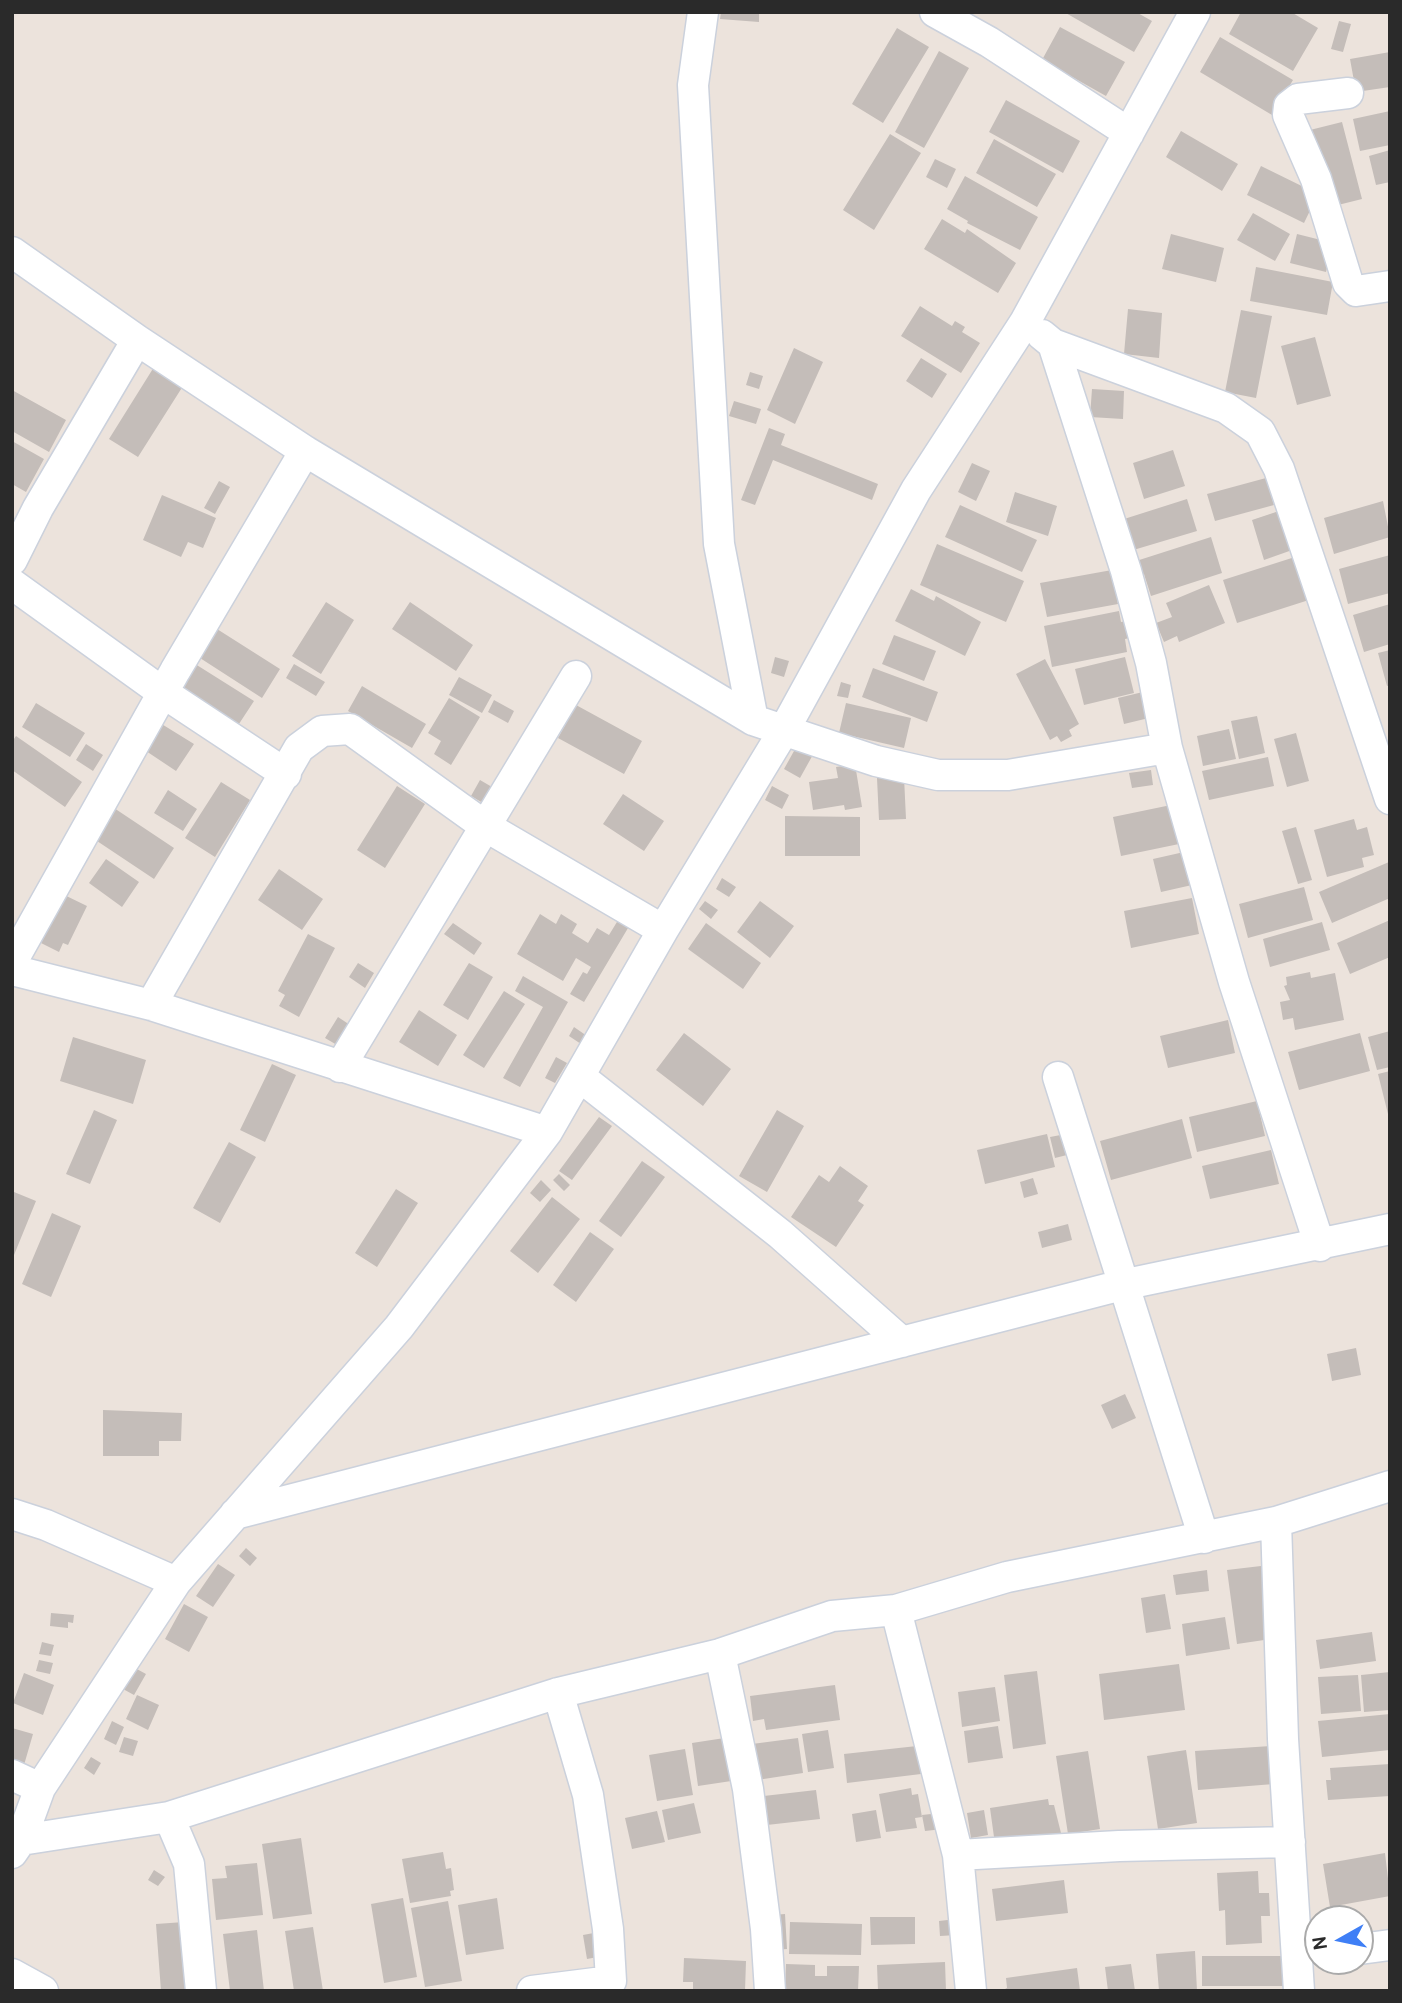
<!DOCTYPE html>
<style>
body{margin:0}
#map{position:relative;width:1402px;height:2003px;overflow:hidden;background:#ece3dc;font-family:Cabin,sans-serif}
canvas{display:block}
.frame{position:absolute;inset:0;border:14px solid #2a2a2a;pointer-events:none}
.north{position:absolute;left:1304px;top:1905px;width:70px;height:70px;box-sizing:border-box;background:#fff;border:2px solid #aaa;border-radius:50%;rotate:261deg;font-size:19px;font-weight:700;line-height:28px;text-align:center;color:#2a2a2a}
.north::after{content:'';display:block;margin:auto;width:24px;height:32px;background:#3f7ff6;clip-path:polygon(50% 0,100% 100%,50% 72%,0 100%)}
</style>
<div id="map">
<canvas width="1402" height="2003"></canvas>
<div class="frame"></div>
<div class="north">N</div>
</div>
<script>
const ctx = document.querySelector('canvas').getContext('2d');
ctx.lineJoin = 'round';
function fill(path, color) { ctx.fillStyle = color; ctx.fill(path, 'evenodd'); }
const toPath = rows => new Path2D(rows.map(r => 'M' + r).join(''));
function stroke(path, color, width, dash) { ctx.strokeStyle = color; ctx.lineWidth = width; ctx.lineCap = dash ? 'butt' : 'round'; ctx.setLineDash(dash || []); ctx.stroke(path); }
fill(toPath([
 [721,12,759,12,759,22,720,19],
 [1064,12,1136,12,1152,21,1134,52],
 [1241,12,1291,12,1318,28,1293,71,1229,34],
 [1339,21,1351,24,1343,52,1331,49],
 [1060,27,1125,62,1106,96,1042,60],
 [897,28,929,47,883,123,852,104],
 [1220,37,1293,80,1272,115,1200,72],
 [939,51,969,68,924,148,895,132],
 [1390,52,1390,87,1356,92,1350,59],
 [1006,100,1080,141,1063,173,989,132],
 [1390,111,1390,145,1360,151,1353,119],
 [1342,122,1362,199,1326,208,1306,131],
 [1181,131,1238,164,1222,191,1166,157],
 [890,134,921,153,874,230,843,210],
 [994,139,1056,174,1037,207,976,173],
 [1390,150,1390,182,1376,185,1369,156],
 [935,159,956,169,947,188,926,177],
 [1261,166,1318,194,1304,223,1247,195],
 [965,176,1038,217,1020,250,967,223,968,221,947,209],
 [1253,213,1290,234,1275,261,1237,240],
 [942,219,965,233,967,229,1016,263,998,293,924,249],
 [1171,234,1224,248,1216,282,1162,269],
 [1297,234,1333,243,1326,272,1290,263],
 [1256,267,1333,282,1327,315,1250,301],
 [920,306,952,326,955,321,965,327,962,332,980,343,961,373,901,336],
 [1128,309,1162,313,1159,358,1124,354],
 [1241,310,1272,316,1256,398,1225,392],
 [1315,337,1331,396,1297,405,1281,346],
 [794,348,823,362,795,424,767,410],
 [921,358,947,374,932,398,906,381],
 [154,367,183,386,138,457,109,439],
 [750,372,763,376,759,389,746,385],
 [1092,389,1124,391,1123,419,1090,417],
 [12,390,66,420,49,452,12,431],
 [734,401,761,409,756,424,729,416],
 [769,428,785,434,781,445,878,484,872,500,773,460,755,505,741,500],
 [12,441,44,459,26,492,12,484],
 [1173,450,1185,486,1144,499,1133,463],
 [972,463,990,471,976,501,958,492],
 [1266,478,1274,505,1215,521,1207,494],
 [219,481,230,487,215,514,204,508],
 [1015,492,1057,506,1048,536,1006,522],
 [162,495,216,518,203,548,188,542,181,557,143,540],
 [1187,499,1197,531,1130,551,1121,520],
 [1383,501,1390,537,1334,554,1324,518],
 [960,505,1037,540,1022,572,945,537],
 [1282,510,1295,549,1264,560,1252,520],
 [1211,537,1222,573,1151,596,1144,574,1137,576,1133,562],
 [937,544,1024,581,1006,622,920,585],
 [1390,555,1390,593,1348,604,1339,569],
 [1298,556,1312,599,1237,623,1223,580],
 [1112,570,1118,604,1047,617,1040,583],
 [1209,585,1225,623,1179,642,1177,636,1164,642,1156,623,1172,617,1166,603],
 [911,589,934,601,936,596,981,622,965,656,895,621],
 [326,602,354,620,321,674,292,656],
 [410,602,473,645,456,671,392,629],
 [1390,604,1390,644,1364,652,1353,615],
 [1119,611,1121,622,1131,620,1134,637,1125,639,1127,652,1052,667,1044,626],
 [217,629,280,669,262,698,200,658],
 [894,635,936,651,924,681,882,664],
 [1390,650,1390,685,1387,686,1378,653],
 [775,657,789,661,784,677,771,673],
 [1125,657,1134,693,1084,705,1075,669],
 [1045,659,1079,724,1069,730,1072,736,1061,742,1057,736,1050,740,1016,674],
 [192,662,254,701,235,730,174,691],
 [294,664,325,682,316,696,286,678],
 [873,668,938,692,927,722,862,697],
 [459,677,492,695,482,713,449,695],
 [841,682,851,685,848,698,837,696],
 [362,686,426,724,412,748,348,711],
 [1147,691,1153,717,1124,724,1118,698],
 [449,698,480,717,451,765,434,754,441,741,428,733],
 [494,700,514,711,508,723,488,712],
 [36,703,85,733,70,757,22,727],
 [846,703,911,718,904,748,839,733],
 [576,705,642,741,624,774,558,738],
 [1257,716,1265,753,1239,759,1231,721],
 [160,723,194,744,176,771,143,749],
 [1229,729,1236,759,1203,766,1197,736],
 [1296,733,1309,781,1287,787,1274,739],
 [16,736,82,782,65,807,12,770,12,742],
 [799,742,815,751,800,778,784,769],
 [86,744,103,755,93,771,76,760],
 [1268,757,1274,786,1209,800,1202,771],
 [855,764,862,807,845,810,844,805,813,810,809,782,838,778,836,767],
 [1151,770,1153,785,1132,788,1129,773],
 [904,777,906,819,879,820,877,778],
 [480,780,492,787,483,803,471,796],
 [221,782,250,800,215,857,185,838],
 [397,786,425,804,385,868,357,850],
 [772,786,789,795,782,809,765,800],
 [168,790,197,809,183,831,154,813],
 [623,794,664,821,644,851,603,824],
 [108,804,174,848,154,879,88,835],
 [1171,805,1179,844,1121,856,1113,817],
 [785,816,860,817,860,856,785,856],
 [1354,819,1357,830,1367,827,1374,855,1362,858,1364,867,1327,877,1314,830],
 [1296,827,1312,880,1298,884,1282,831],
 [1184,852,1192,885,1161,892,1153,859],
 [106,859,139,882,122,907,89,883],
 [1389,862,1390,898,1332,923,1319,892],
 [279,869,323,899,302,930,258,900],
 [722,878,736,887,729,897,716,889],
 [1304,887,1313,920,1248,938,1239,904],
 [52,889,87,906,68,945,63,943,59,952,41,943,45,934,34,929],
 [1192,898,1199,934,1131,948,1124,911],
 [705,901,718,910,711,919,699,909],
 [760,901,794,926,770,958,737,932],
 [540,914,556,924,561,914,577,924,572,933,588,943,597,928,609,935,620,917,631,923,584,1002,570,994,583,972,587,974,591,967,576,958,563,981,517,954],
 [1390,920,1390,957,1350,974,1337,943],
 [1322,922,1330,950,1270,967,1263,939],
 [453,923,482,943,474,955,444,934],
 [706,923,761,963,743,989,688,949],
 [308,934,335,948,299,1017,279,1006,285,995,278,991],
 [358,963,374,973,365,988,349,977],
 [469,963,493,977,468,1020,443,1005],
 [1310,972,1311,978,1335,973,1344,1020,1295,1030,1293,1018,1283,1020,1280,1002,1290,1000,1284,986,1287,985,1286,977],
 [523,976,568,1002,520,1087,503,1078,543,1007,515,991],
 [504,991,525,1004,484,1068,463,1055],
 [419,1010,457,1035,438,1066,399,1042],
 [338,1017,350,1025,337,1045,325,1038],
 [1228,1020,1235,1053,1168,1068,1160,1036],
 [574,1027,587,1036,581,1044,569,1036],
 [1390,1031,1390,1067,1377,1070,1368,1037],
 [684,1033,731,1069,703,1106,656,1070],
 [1360,1033,1370,1071,1299,1090,1288,1052],
 [73,1037,146,1060,133,1104,60,1081],
 [556,1057,567,1063,555,1083,545,1078],
 [272,1064,296,1075,265,1142,240,1130],
 [1390,1071,1390,1118,1389,1118,1378,1074],
 [1257,1101,1265,1136,1197,1152,1189,1117],
 [94,1110,117,1120,90,1184,66,1174],
 [777,1110,804,1126,767,1192,739,1176],
 [599,1117,612,1126,572,1180,559,1171],
 [1182,1119,1192,1158,1111,1180,1100,1141],
 [1047,1134,1055,1167,985,1184,977,1150],
 [1066,1134,1071,1154,1055,1158,1050,1137],
 [229,1142,256,1157,220,1223,193,1208],
 [1271,1150,1279,1184,1210,1199,1202,1166],
 [642,1161,665,1177,621,1237,599,1221],
 [840,1166,868,1186,858,1201,864,1205,836,1247,791,1217,819,1175,829,1182],
 [559,1174,570,1185,564,1191,553,1180],
 [1033,1178,1038,1194,1024,1198,1020,1182],
 [541,1180,551,1190,540,1202,530,1193],
 [396,1189,418,1203,377,1267,355,1253],
 [14,1192,36,1201,12,1260,12,1196],
 [552,1197,580,1219,538,1273,510,1251],
 [52,1213,81,1226,51,1297,22,1284],
 [1068,1224,1072,1240,1042,1248,1038,1232],
 [590,1232,614,1249,576,1302,553,1285],
 [1356,1348,1361,1375,1332,1381,1327,1354],
 [1125,1394,1136,1418,1112,1429,1101,1405],
 [103,1410,182,1413,181,1441,159,1441,159,1456,103,1456],
 [246,1548,257,1558,250,1566,239,1556],
 [218,1564,235,1575,213,1607,196,1596],
 [1261,1566,1271,1639,1237,1644,1227,1570],
 [1207,1570,1209,1591,1176,1595,1173,1575],
 [1165,1594,1171,1629,1146,1633,1141,1598],
 [184,1604,208,1617,189,1652,165,1639],
 [51,1613,74,1615,73,1623,68,1622,68,1628,50,1626],
 [1225,1617,1230,1649,1186,1656,1182,1624],
 [1372,1632,1376,1661,1320,1669,1316,1640],
 [42,1642,54,1645,51,1656,39,1654],
 [39,1660,53,1663,50,1674,36,1671],
 [1179,1664,1185,1710,1104,1720,1099,1674],
 [135,1668,146,1674,134,1695,123,1689],
 [1037,1671,1046,1744,1013,1749,1004,1675],
 [1390,1672,1390,1710,1364,1712,1361,1675],
 [24,1673,54,1685,43,1715,13,1703],
 [1358,1675,1361,1711,1321,1714,1318,1677],
 [835,1685,840,1720,766,1730,764,1719,753,1721,750,1696],
 [995,1687,1000,1721,962,1727,958,1692],
 [137,1695,159,1705,148,1730,126,1719],
 [1390,1714,1390,1750,1322,1757,1318,1721],
 [112,1721,124,1727,116,1745,104,1739],
 [998,1726,1003,1758,968,1763,964,1731],
 [12,1728,33,1734,24,1765,12,1761],
 [828,1730,834,1768,808,1772,802,1734],
 [124,1737,138,1741,133,1756,119,1752],
 [731,1737,738,1780,698,1786,692,1743],
 [798,1738,803,1773,757,1780,752,1744],
 [917,1746,921,1774,847,1783,844,1754],
 [1271,1746,1274,1784,1198,1790,1195,1751],
 [685,1749,693,1795,657,1801,649,1755],
 [1186,1750,1197,1823,1158,1829,1147,1756],
 [1088,1751,1100,1829,1068,1834,1056,1756],
 [91,1757,101,1763,94,1775,84,1768],
 [1390,1764,1390,1796,1328,1800,1326,1780,1331,1780,1330,1768],
 [911,1788,912,1795,918,1794,922,1817,915,1818,917,1828,886,1832,879,1794],
 [816,1790,820,1819,758,1826,755,1797],
 [1048,1799,1049,1805,1054,1805,1061,1833,1052,1835,1053,1843,999,1845,997,1837,994,1837,990,1808],
 [694,1803,701,1833,668,1840,662,1810],
 [876,1810,881,1838,856,1842,852,1814],
 [984,1810,988,1835,971,1838,967,1813],
 [657,1811,665,1842,632,1849,625,1818],
 [940,1813,943,1829,925,1831,922,1815],
 [301,1838,312,1914,273,1919,262,1844],
 [443,1852,446,1869,451,1868,454,1890,450,1891,451,1896,410,1903,402,1859],
 [1385,1853,1390,1896,1330,1907,1323,1864],
 [257,1863,263,1915,216,1920,212,1879,227,1878,225,1866],
 [154,1870,165,1877,158,1886,148,1880],
 [1258,1871,1259,1893,1269,1893,1270,1916,1261,1916,1262,1943,1226,1945,1225,1910,1219,1911,1217,1873],
 [1064,1880,1068,1913,996,1921,992,1889],
 [403,1898,417,1977,384,1983,371,1904],
 [497,1898,504,1949,466,1955,458,1905],
 [448,1901,462,1981,425,1987,411,1908],
 [785,1914,787,1949,774,1950,772,1915],
 [870,1917,915,1917,915,1944,871,1945],
 [956,1919,957,1935,940,1936,939,1921],
 [184,1922,188,1991,161,1991,156,1924],
 [790,1922,862,1924,861,1955,789,1954],
 [313,1927,323,1991,294,1991,285,1931],
 [257,1930,264,1991,230,1991,223,1934],
 [599,1932,603,1956,587,1959,583,1935],
 [1195,1951,1197,1991,1159,1991,1156,1954],
 [1202,1956,1284,1956,1284,1986,1202,1986],
 [684,1958,746,1961,745,1991,693,1991,693,1982,683,1982],
 [945,1962,946,1991,878,1991,877,1965],
 [786,1964,815,1965,815,1976,827,1976,827,1966,859,1966,858,1991,785,1991],
 [1131,1964,1135,1991,1108,1991,1105,1967],
 [1077,1968,1080,1991,1001,1991,1007,1988,1006,1978]
]), '#c4bdb9');
const minor = toPath([
 [703,12,693,85,719,544,753,720],
 [935,12,989,42,1129,133],
 [1348,93,1298,99,1289,106,1288,115,1316,179,1348,283,1356,291,1390,286],
 [12,252,137,340,305,451,753,720,876,761,938,775,1008,775,1167,748],
 [1042,335,1053,344,1226,408,1260,432,1279,469,1390,799],
 [1053,344,1126,571,1151,663,1167,748,1234,982,1320,1246],
 [12,560,38,508,137,340],
 [12,584,162,692,286,774],
 [12,962,175,671,305,451],
 [12,970,151,1005,547,1132],
 [151,1005,299,748,322,731,350,729,485,826,663,930],
 [340,1067,576,676],
 [579,1076,780,1234,902,1342],
 [1058,1077,1204,1538],
 [12,1514,46,1525,176,1582],
 [235,1514,1122,1285,1390,1229],
 [1276,1522,1283,1739,1299,1991],
 [896,1610,958,1855,971,1991],
 [720,1654,748,1789,766,1929,770,1991],
 [12,1775,40,1788],
 [169,1817,189,1864,201,1991],
 [21,1840,169,1817,558,1693,720,1654,832,1616,896,1610,1007,1577,1276,1522,1390,1486],
 [12,1853,21,1840,40,1788,176,1582,399,1327,547,1132,663,930,783,732,916,490,1025,322,1195,12],
 [958,1855,1119,1846,1290,1842],
 [1360,1949,1390,1945],
 [12,1974,43,1991],
 [532,1991,611,1981,608,1929,588,1795,558,1693]
]);
stroke(minor, '#cbd1dc', 33);
stroke(minor, '#fff', 30);
</script>
